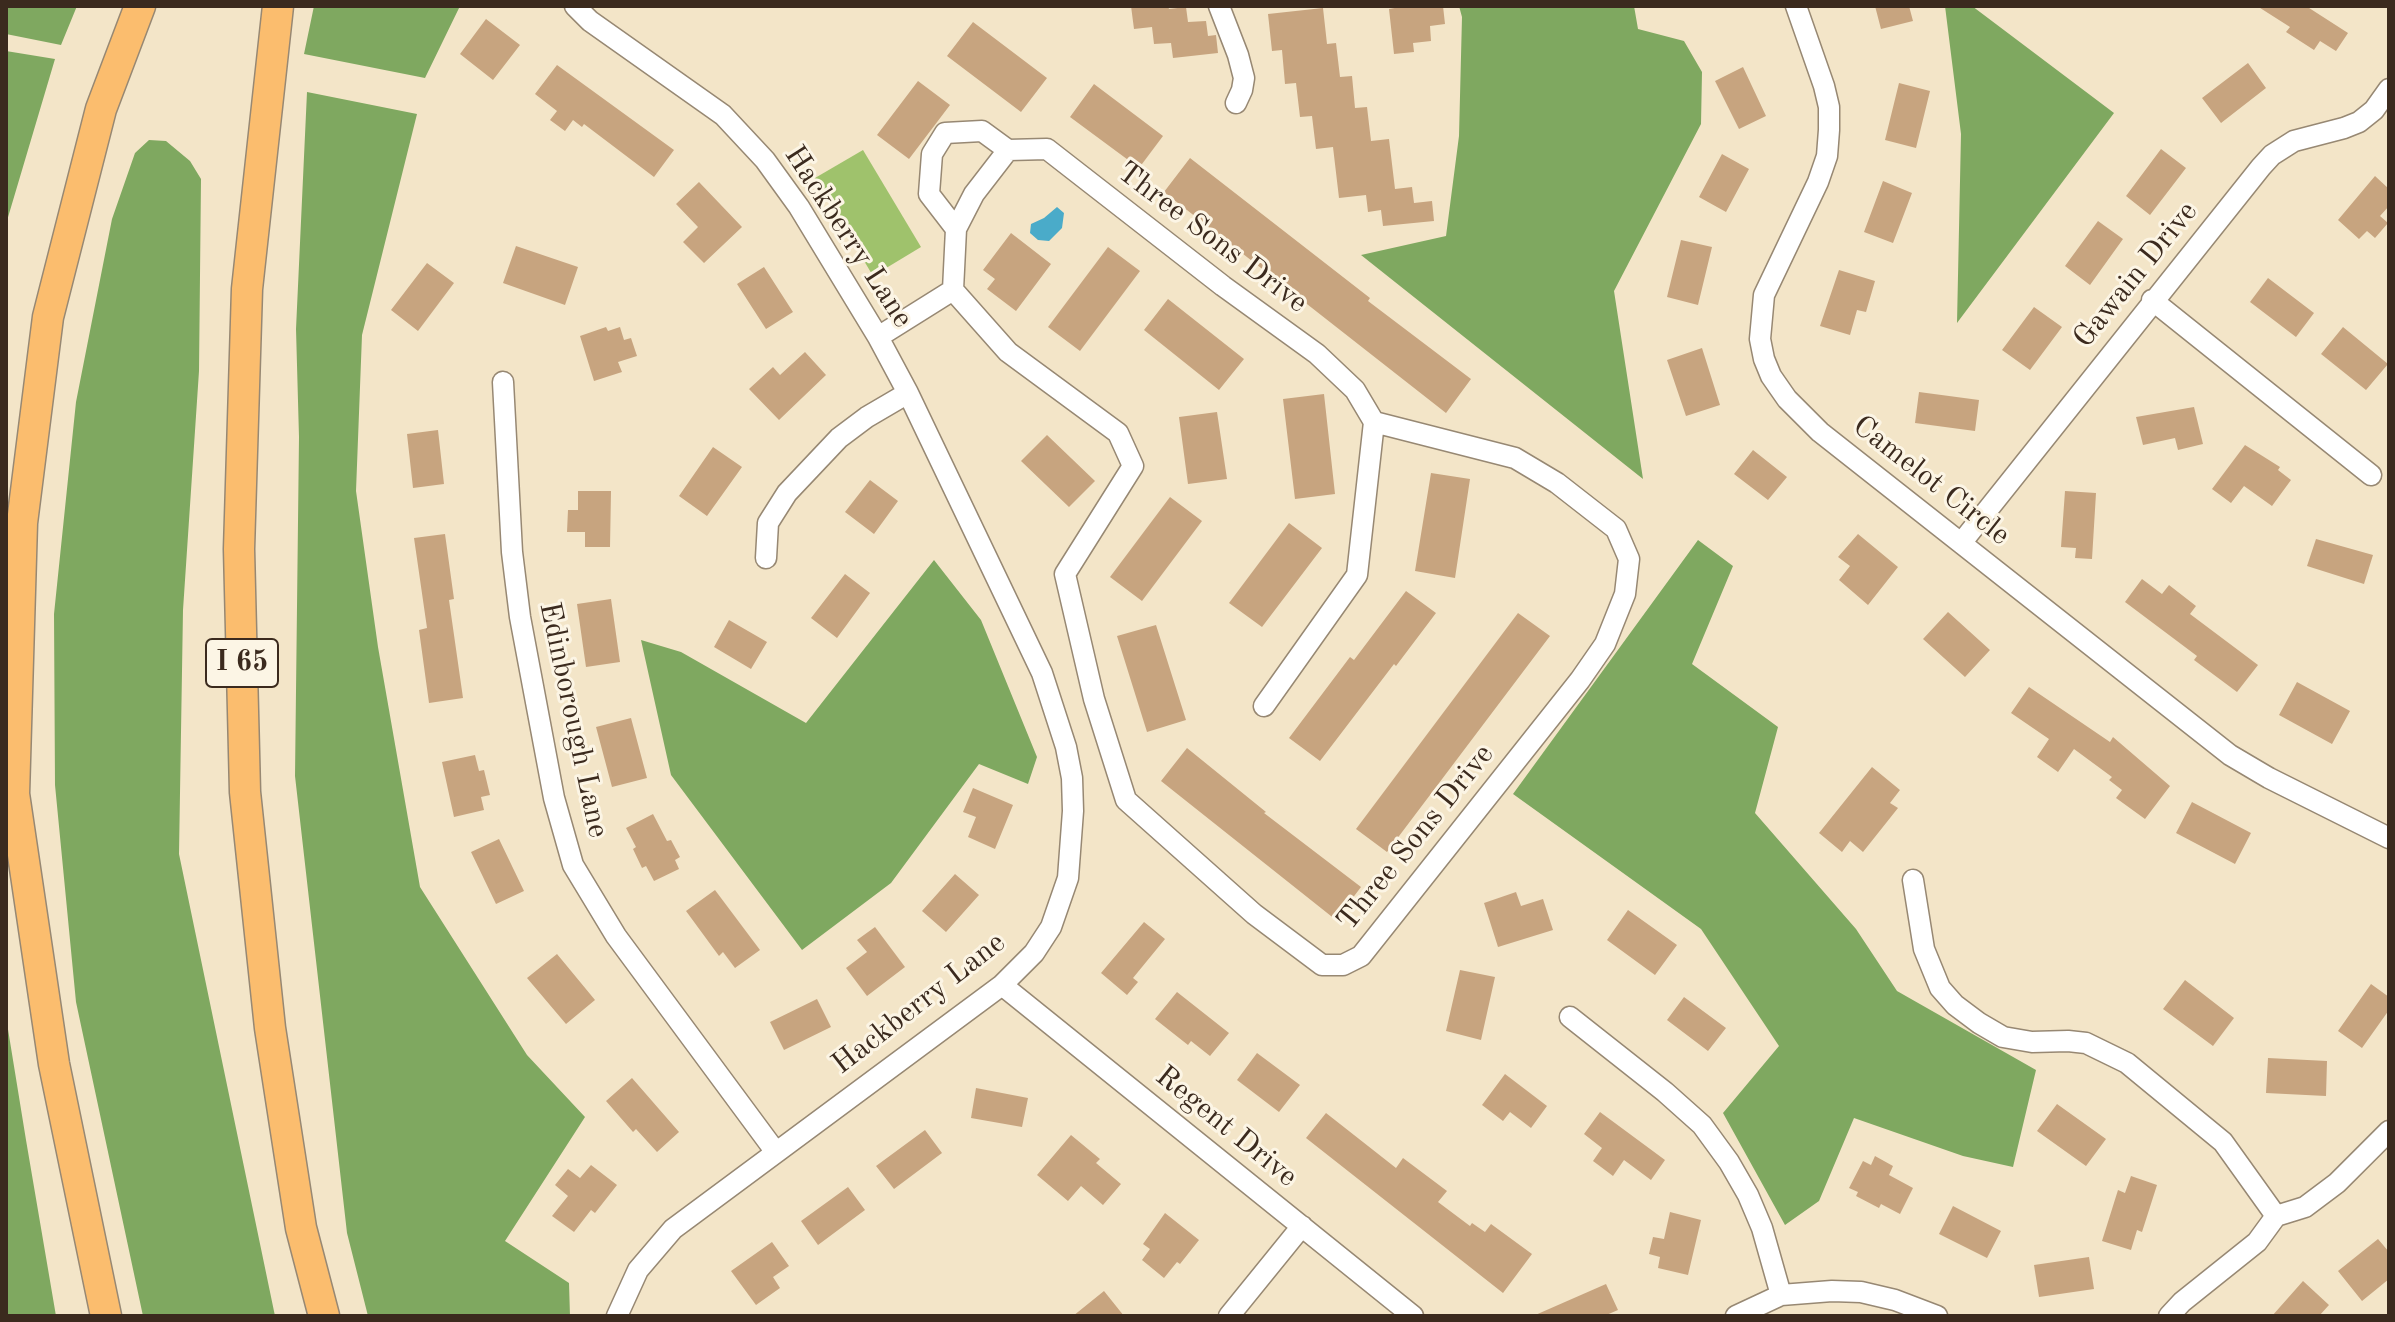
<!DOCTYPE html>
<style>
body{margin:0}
#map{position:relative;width:2395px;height:1322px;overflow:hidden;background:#f3e5c8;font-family:"Old Standard TT",serif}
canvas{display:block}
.frame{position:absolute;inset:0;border:8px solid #3b2a1e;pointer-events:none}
</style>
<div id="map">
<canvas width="2395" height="1322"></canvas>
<div class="frame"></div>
</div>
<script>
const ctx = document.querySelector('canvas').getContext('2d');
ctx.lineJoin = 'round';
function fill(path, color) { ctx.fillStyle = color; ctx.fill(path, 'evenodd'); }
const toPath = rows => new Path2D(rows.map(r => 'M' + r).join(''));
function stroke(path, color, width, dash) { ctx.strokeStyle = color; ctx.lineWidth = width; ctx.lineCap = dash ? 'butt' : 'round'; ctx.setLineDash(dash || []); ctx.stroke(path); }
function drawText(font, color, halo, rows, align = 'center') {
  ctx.font = font + ' "Old Standard TT",serif'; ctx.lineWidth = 6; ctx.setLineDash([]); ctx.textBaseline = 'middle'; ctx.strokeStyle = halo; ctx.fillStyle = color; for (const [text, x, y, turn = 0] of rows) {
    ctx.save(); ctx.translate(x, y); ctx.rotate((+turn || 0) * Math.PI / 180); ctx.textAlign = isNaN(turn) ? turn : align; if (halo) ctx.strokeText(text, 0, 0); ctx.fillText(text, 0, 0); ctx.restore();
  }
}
fill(toPath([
 [863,150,921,247,873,276,815,178]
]), '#9fc26c');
fill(toPath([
 [6,6,77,6,61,45,6,34],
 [314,6,460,6,425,78,304,54],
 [1459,6,1634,6,1638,29,1684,41,1702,72,1701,124,1614,291,1643,479,1361,255,1446,236,1459,136,1462,17],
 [1945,6,1972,6,2114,113,1957,323,1961,134],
 [6,51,55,59,6,224],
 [307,92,417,114,362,335,356,491,378,647,420,887,527,1055,585,1117,505,1241,569,1283,570,1316,368,1316,347,1233,295,776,299,437,296,329],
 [149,140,166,141,190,161,201,179,199,371,183,610,179,854,275,1316,143,1316,76,1002,55,785,54,614,76,402,112,219,135,153],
 [1698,540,1733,566,1692,664,1778,727,1755,813,1856,929,1897,991,2036,1070,2013,1167,1963,1156,1854,1118,1819,1201,1785,1225,1723,1113,1779,1046,1701,929,1513,794],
 [934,560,981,620,1037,757,1028,784,979,764,891,883,802,950,671,775,641,640,681,652,806,723],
 [6,1017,26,1140,56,1316,6,1316]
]), '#7fa860');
fill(toPath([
 [1057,207,1064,213,1062,228,1049,241,1038,240,1030,233,1031,224,1044,218]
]), '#4aabc9');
fill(toPath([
 [1131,6,1168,6,1169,9,1186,7,1188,22,1206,21,1208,36,1216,35,1218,53,1173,58,1171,43,1154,44,1152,27,1134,29],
 [1406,6,1443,6,1445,24,1430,26,1431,41,1413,43,1414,52,1394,54,1389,9],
 [1875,6,1909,6,1913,21,1881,29],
 [2257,6,2306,6,2348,33,2336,51,2320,41,2314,50,2286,32,2290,27],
 [1323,8,1327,44,1336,43,1340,77,1352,76,1355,108,1367,107,1371,141,1389,139,1395,189,1412,187,1414,203,1432,201,1434,221,1383,226,1381,210,1368,212,1366,195,1339,198,1333,147,1316,149,1312,116,1300,117,1296,83,1285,84,1282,50,1272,51,1268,14],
 [486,19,520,45,493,80,460,54],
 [973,22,1047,78,1021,112,947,56],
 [2248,63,2266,88,2221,123,2202,98],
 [557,65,674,150,654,177,584,124,582,127,573,120,565,131,550,120,557,111,535,94],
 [1743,67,1766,116,1739,129,1715,81],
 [918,81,950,105,909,159,877,135],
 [1899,83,1930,91,1916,148,1885,140],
 [1094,84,1163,136,1139,168,1070,117],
 [2161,149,2186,168,2150,215,2126,196],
 [1722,154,1749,169,1726,212,1699,197],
 [1190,158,1370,298,1368,301,1471,379,1446,413,1164,192],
 [2375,176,2389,189,2389,206,2380,216,2388,223,2375,238,2367,231,2359,239,2338,220],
 [1883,181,1912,193,1893,243,1864,232],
 [699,182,742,227,704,263,683,242,698,227,676,204],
 [2098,221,2123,239,2090,285,2065,266],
 [1011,233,1051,264,1016,311,987,289,995,279,983,270],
 [1681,240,1712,247,1698,305,1667,297],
 [516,246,578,267,565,305,503,283],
 [1108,247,1140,271,1080,351,1048,327],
 [427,263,454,283,418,331,391,310],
 [764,267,793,312,766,329,737,284],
 [1839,270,1875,281,1866,312,1857,310,1850,335,1820,326],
 [2268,278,2314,313,2296,337,2250,302],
 [1168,299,1244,359,1219,390,1144,330],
 [2034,307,2062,327,2030,370,2002,350],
 [606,327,608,331,620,327,624,340,631,338,637,356,618,362,622,372,594,381,580,336],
 [2343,327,2388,364,2366,390,2321,354],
 [1702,348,1720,405,1686,416,1667,360],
 [805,352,826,375,779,420,749,389,773,367,780,375],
 [1919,392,1979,400,1975,431,1915,423],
 [1324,394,1335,494,1295,499,1283,399],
 [2194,407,2203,444,2178,450,2175,438,2143,445,2136,417],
 [1217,412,1227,479,1188,484,1179,417],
 [438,430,444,484,413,488,407,434],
 [1047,435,1095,481,1069,507,1021,461],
 [2245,445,2280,467,2278,470,2291,480,2272,506,2244,486,2231,503,2212,489],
 [713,447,742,467,707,516,679,496],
 [1753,450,1787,477,1768,500,1734,474],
 [1431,473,1470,479,1455,578,1415,571],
 [870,480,898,501,874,534,845,512],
 [578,491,611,491,610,547,585,547,585,532,567,532,568,510,578,510],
 [2065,491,2096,493,2092,559,2075,558,2076,548,2061,547],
 [1170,497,1202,521,1142,601,1110,577],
 [1289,523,1322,548,1262,627,1229,603],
 [445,534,454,599,449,600,463,698,429,703,419,630,427,628,414,538],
 [1858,534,1898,567,1868,605,1839,580,1850,566,1838,557],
 [2316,539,2373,555,2364,584,2307,566],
 [845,574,870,593,837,638,811,618],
 [2142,579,2162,594,2169,585,2196,606,2190,614,2258,665,2237,692,2194,660,2197,656,2125,602],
 [1406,591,1436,613,1396,666,1394,664,1320,761,1289,738,1350,657,1354,660],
 [611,599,620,662,586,667,577,604],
 [1948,612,1990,650,1965,677,1923,639],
 [1518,613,1550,636,1387,852,1356,829],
 [729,620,767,642,751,669,714,647],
 [1156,625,1186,720,1147,732,1117,636],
 [2297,682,2350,711,2332,744,2279,715],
 [2029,687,2110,742,2113,737,2170,786,2145,819,2116,798,2122,790,2109,780,2112,777,2074,749,2058,772,2037,757,2049,739,2011,713],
 [631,718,647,778,612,787,596,727],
 [1187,748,1266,812,1264,813,1361,887,1336,920,1161,781],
 [475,755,479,771,484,770,490,795,481,797,484,810,454,817,442,762],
 [1872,767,1900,790,1890,803,1898,808,1863,852,1850,841,1842,852,1819,833],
 [973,788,1013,805,995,849,968,837,976,817,963,812],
 [2192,802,2251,833,2235,864,2176,833],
 [653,814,667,841,671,840,680,857,675,860,679,869,654,881,646,866,642,868,633,849,636,847,626,828],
 [499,839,524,891,496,904,471,852],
 [955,874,979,895,946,932,922,911],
 [715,890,760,950,735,968,723,952,719,956,686,911],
 [1516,892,1521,906,1543,899,1553,930,1498,947,1484,903],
 [1628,910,1677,945,1655,975,1607,940],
 [1144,922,1165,939,1133,978,1138,982,1127,995,1101,973],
 [875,927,905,967,867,996,846,968,867,952,857,940],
 [557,954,595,1000,566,1024,527,978],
 [1460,970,1495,977,1481,1040,1446,1031],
 [2185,980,2234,1018,2213,1046,2163,1009],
 [2371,984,2389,997,2389,1010,2362,1048,2338,1031],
 [1177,992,1229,1033,1210,1056,1191,1041,1188,1045,1155,1019],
 [1684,997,1726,1028,1708,1051,1667,1020],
 [817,999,831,1027,784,1050,770,1022],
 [1257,1053,1300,1085,1279,1112,1237,1080],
 [2268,1058,2327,1061,2326,1096,2266,1093],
 [1505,1074,1547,1106,1531,1128,1510,1112,1503,1121,1482,1105],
 [632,1078,679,1132,657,1152,636,1129,633,1132,606,1101],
 [976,1088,1028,1098,1022,1127,971,1118],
 [2057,1104,2106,1139,2086,1166,2037,1131],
 [1600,1112,1665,1160,1651,1180,1624,1160,1613,1176,1593,1161,1602,1148,1584,1134],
 [1326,1113,1396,1168,1403,1158,1447,1191,1438,1202,1470,1226,1472,1223,1485,1232,1491,1224,1532,1254,1503,1293,1306,1138],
 [925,1130,942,1153,894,1189,876,1166],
 [1071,1135,1100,1159,1096,1163,1121,1184,1103,1205,1081,1186,1068,1201,1037,1175],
 [1875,1156,1893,1166,1889,1175,1913,1188,1900,1214,1881,1204,1879,1208,1856,1196,1858,1192,1849,1188,1863,1161,1871,1165],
 [591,1165,617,1185,595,1213,591,1210,574,1232,552,1216,568,1196,555,1185,568,1169,580,1178],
 [2131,1176,2157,1185,2142,1232,2137,1230,2131,1250,2102,1241,2118,1190,2125,1193],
 [848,1187,865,1210,818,1245,801,1221],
 [1953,1206,2001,1231,1987,1258,1939,1234],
 [1670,1212,1701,1220,1688,1275,1658,1268,1660,1257,1649,1254,1653,1237,1664,1239],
 [1165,1213,1199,1240,1180,1264,1177,1262,1164,1278,1142,1260,1150,1249,1143,1244],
 [2378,1239,2389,1252,2389,1279,2362,1301,2338,1271],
 [772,1242,789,1266,773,1277,780,1288,756,1305,731,1271],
 [2089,1257,2094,1289,2039,1297,2034,1265],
 [2303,1281,2329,1305,2319,1316,2272,1316],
 [1606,1284,1618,1310,1604,1316,1533,1316],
 [1104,1291,1124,1316,1073,1316]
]), '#c7a47f');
const minor = toPath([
 [575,6,590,21,723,115,765,160,799,207,878,337,908,393,1042,673,1066,747,1072,778,1073,811,1068,878,1051,927,1034,953,1002,985,673,1229,638,1270,617,1316],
 [1219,6,1238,55,1244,78,1242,90,1236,103],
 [1796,6,1824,86,1829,107,1829,130,1827,156,1818,182,1764,295,1760,339,1764,359,1771,376,1787,399,1820,432,2230,755,2269,778,2389,838],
 [956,229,974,194,1008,150],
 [953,290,956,229,929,194,932,154,945,133,982,131,1008,150,1047,149,1223,286,1317,354,1355,390,1374,422,1357,575,1264,706],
 [2152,300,2371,475],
 [878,337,953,290,1008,352,1118,433,1133,466,1065,574,1094,699,1126,800,1254,914,1322,965,1343,965,1361,956,1580,680,1605,644,1625,594,1629,559,1616,529,1557,483,1515,458,1374,422],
 [503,382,512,552,520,617,554,798,573,865,616,936,775,1151],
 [1962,542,2261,167,2272,155,2294,141,2344,128,2359,122,2374,110,2389,89],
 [766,558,768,523,787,493,839,438,867,417,908,393],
 [1913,880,1924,949,1940,988,1955,1005,1979,1023,2003,1037,2032,1042,2068,1041,2086,1043,2127,1063,2223,1142,2276,1216],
 [1002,985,1413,1316],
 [1570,1017,1665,1092,1702,1125,1729,1162,1748,1195,1762,1228,1781,1295],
 [1229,1316,1302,1226],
 [1736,1316,1781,1295,1832,1291,1861,1292,1895,1300,1937,1316],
 [2169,1316,2182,1302,2257,1242,2276,1216,2305,1207,2337,1183,2389,1131]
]);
const highway = toPath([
 [278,6,247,289,239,549,245,792,270,1028,301,1228,324,1316],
 [106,1316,54,1064,14,794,22,523,48,317,101,109,140,6]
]);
stroke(minor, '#978873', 23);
stroke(highway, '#978873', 33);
stroke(minor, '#fff', 20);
stroke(highway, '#fbbd6e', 30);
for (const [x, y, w] of [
 [242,663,72]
]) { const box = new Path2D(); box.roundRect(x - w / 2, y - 24, w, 48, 6); ctx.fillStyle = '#fcf5e5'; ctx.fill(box); stroke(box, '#3b2a1e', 2); }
drawText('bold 28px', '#3b2a1e', null, [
 ["I 65",242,663]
]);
drawText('30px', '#3b2a1e', '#fcf5e5', [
 ["Hackberry Lane",848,237,57],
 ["Three Sons Drive",1212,238,37],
 ["Gawain Drive",2136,275,-51],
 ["Camelot Circle",1931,481,38],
 ["Edinborough Lane",573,720,78],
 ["Three Sons Drive",1416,838,-51],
 ["Hackberry Lane",919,1004,-38],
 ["Regent Drive",1226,1127,39]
]);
</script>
